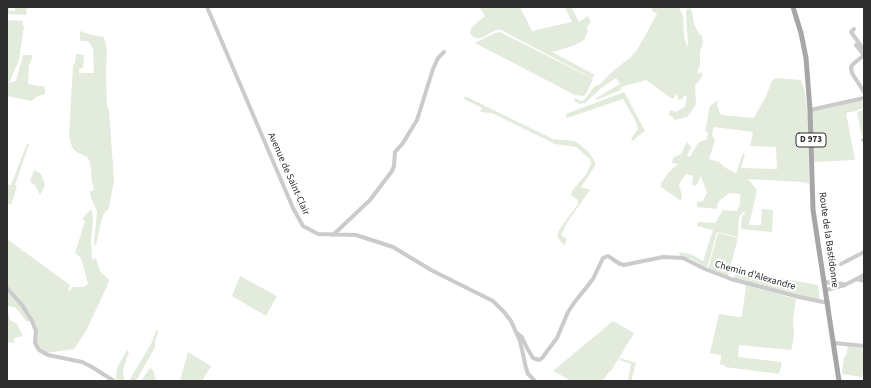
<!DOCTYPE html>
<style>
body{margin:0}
#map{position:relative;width:871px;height:388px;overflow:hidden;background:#fff;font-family:"Source Sans 3",sans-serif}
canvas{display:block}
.frame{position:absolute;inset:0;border:8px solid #2e2e2e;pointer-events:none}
</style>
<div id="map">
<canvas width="871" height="388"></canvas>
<div class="frame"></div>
</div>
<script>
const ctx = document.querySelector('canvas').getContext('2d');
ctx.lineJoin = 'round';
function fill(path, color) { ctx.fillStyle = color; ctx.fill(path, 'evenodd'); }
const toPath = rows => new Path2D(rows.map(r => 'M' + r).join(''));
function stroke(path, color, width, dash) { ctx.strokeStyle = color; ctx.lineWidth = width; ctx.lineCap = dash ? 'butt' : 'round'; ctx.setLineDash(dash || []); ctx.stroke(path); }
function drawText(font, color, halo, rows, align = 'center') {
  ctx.font = font + ' "Source Sans 3",sans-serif'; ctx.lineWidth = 4; ctx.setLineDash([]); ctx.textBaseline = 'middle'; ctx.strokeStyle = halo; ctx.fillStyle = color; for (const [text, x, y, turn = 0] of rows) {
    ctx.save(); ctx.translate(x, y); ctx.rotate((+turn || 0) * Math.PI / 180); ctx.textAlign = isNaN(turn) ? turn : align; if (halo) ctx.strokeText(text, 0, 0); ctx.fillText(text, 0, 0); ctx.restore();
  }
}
fill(toPath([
 [7,7,11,7,9,7,9,10,15,11,15,8,19,7,27,7,26,15,7,14],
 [479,7,520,7,532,31,572,22,565,7,571,7,579,22,588,16,591,22,587,27,588,31,584,40,573,46,552,52,595,75,592,78,501,30,496,30,481,38,474,38,470,33,471,28,485,16],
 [653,7,679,7,683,16,684,37,687,46,688,44,686,13,687,9,690,8,692,11,694,24,698,32,702,36,703,43,700,52,700,65,697,72,698,74,700,72,703,75,695,86,696,104,694,108,687,117,675,120,672,116,669,116,670,110,676,112,685,107,687,96,684,96,682,99,678,100,677,93,673,99,671,98,646,80,621,87,621,90,596,100,596,98,620,84,616,78,601,88,585,103,579,104,574,100,575,98,581,101,584,100,595,86,599,85,613,71,631,57,637,50,657,14,651,10],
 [7,20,23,21,22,25,24,25,19,60,9,83,16,81,23,55,33,55,29,66,28,84,45,87,45,94,38,96,31,101,8,96],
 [80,31,92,35,104,37,107,50,106,70,107,107,109,109,114,181,109,208,103,215,101,222,96,245,94,244,97,211,91,198,90,191,93,191,94,187,92,183,90,162,87,157,75,151,72,147,69,136,73,65,75,63,76,54,84,55,83,68,79,69,79,73,94,73,93,48,88,41,82,41,80,40],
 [500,32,593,79,587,92,584,96,575,95,475,43,495,33],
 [776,78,801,80,804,88,808,114,809,184,803,182,748,179,757,190,749,225,761,225,762,209,773,210,772,232,741,229,742,216,745,214,744,211,739,217,738,237,717,232,707,268,692,259,680,256,679,252,691,254,703,261,713,230,697,226,698,222,715,223,723,210,737,211,740,204,740,194,729,193,718,202,717,209,697,207,697,202,703,201,707,193,701,176,696,186,692,185,693,176,686,174,679,184,682,197,681,201,661,187,661,183,669,172,678,164,672,163,673,158,681,154,687,142,691,147,687,156,690,157,698,143,707,139,708,132,705,131,710,106,718,100,717,105,721,115,754,118,766,96,772,81],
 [715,127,753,132,750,146,776,147,777,169,741,168,745,154,743,153,736,173,726,168,719,162,709,159,715,140,712,135,713,129],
 [624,92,645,131,638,136,633,141,631,139,638,129,636,122,623,99,567,118,566,114],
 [465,96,553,139,575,141,588,151,592,157,595,162,595,166,581,187,590,190,568,221,561,235,567,239,564,246,557,236,559,230,578,204,578,200,571,195,572,191,587,173,591,163,590,159,576,147,555,144,492,113,480,112,482,108,464,99],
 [862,99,863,108,856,111,846,113,855,160,813,162,812,111],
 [863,110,864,112,864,137,862,136,857,112],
 [27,144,29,144,15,185,17,186,11,205,7,202,7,184,11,185],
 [34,170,41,174,45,185,40,195,35,185,30,182],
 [90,210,92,210,93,221,91,240,92,260,96,258,100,271,109,280,108,284,86,331,74,349,46,353,40,349,37,344,37,330,35,324,29,313,7,285,7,239,70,285,68,290,70,291,72,287,84,287,88,284,81,258,75,253,85,221,82,219],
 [718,233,738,238,728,276,708,269],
 [736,270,818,285,820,301,734,279],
 [240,276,277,296,266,316,232,296],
 [746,285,796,299,793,320,794,333,792,348,790,350,739,345,738,357,782,362,779,374,725,367,725,365,720,364,721,355,710,353,719,314,739,317,742,316],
 [7,290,21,306,30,320,27,322,15,307,7,306],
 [7,308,10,320,17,324,23,336,14,338,14,343,7,342],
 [613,321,634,333,611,371,608,373,603,381,572,381,553,371],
 [157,329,158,331,155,343,155,347,136,381,129,381,151,344],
 [848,346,864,349,864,367,862,377,842,374,844,357,846,356],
 [127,350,129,352,123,369,124,381,118,381,116,378,117,368],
 [188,352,211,366,202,381,180,381],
 [620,358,636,363,631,381,628,381,631,364,619,360],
 [150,368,153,370,156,381,141,381]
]), '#e3ebdc');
stroke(toPath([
 [207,7,293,208,303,226,318,234,356,235,393,247,431,270,493,301,504,312,511,321,520,341,526,368,528,374,535,381],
 [854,29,851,32,864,50],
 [856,45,864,55],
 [864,55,852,65,851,68,852,73,864,92],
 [810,110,864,98],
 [863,140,864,140],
 [333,235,370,200,392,171,394,166,395,152,403,143,417,120,433,69,438,58,444,52],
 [841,264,864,252],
 [857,279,864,281],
 [825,282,844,284],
 [7,288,22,305,32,321,36,331,35,343,39,350,48,355,82,362,92,367,114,381],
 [826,290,845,285,864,275],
 [517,333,522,337,527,348,533,358,539,360,542,358,557,338,568,312,574,303,593,279,603,258,608,256,620,264,624,265,663,257,683,258,705,269,731,279,799,297,828,303],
 [834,343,864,346]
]), '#cbcbcb', 4);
stroke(toPath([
 [793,7,801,33,806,58,810,110,813,210,839,381]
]), '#a6a6a6', 5);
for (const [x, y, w] of [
 [811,140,30]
]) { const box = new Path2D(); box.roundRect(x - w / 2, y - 7, w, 14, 3); ctx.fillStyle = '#fff'; ctx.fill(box); stroke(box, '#2e2e2e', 1); }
drawText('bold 9px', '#2e2e2e', null, [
 ["D 973",811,140]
]);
drawText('10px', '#2e2e2e', '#fff', [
 ["Avenue de Saint-Clair",288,174,66],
 ["Route de la Bastidonne",828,240,82],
 ["Chemin d'Alexandre",755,276,16]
]);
</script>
